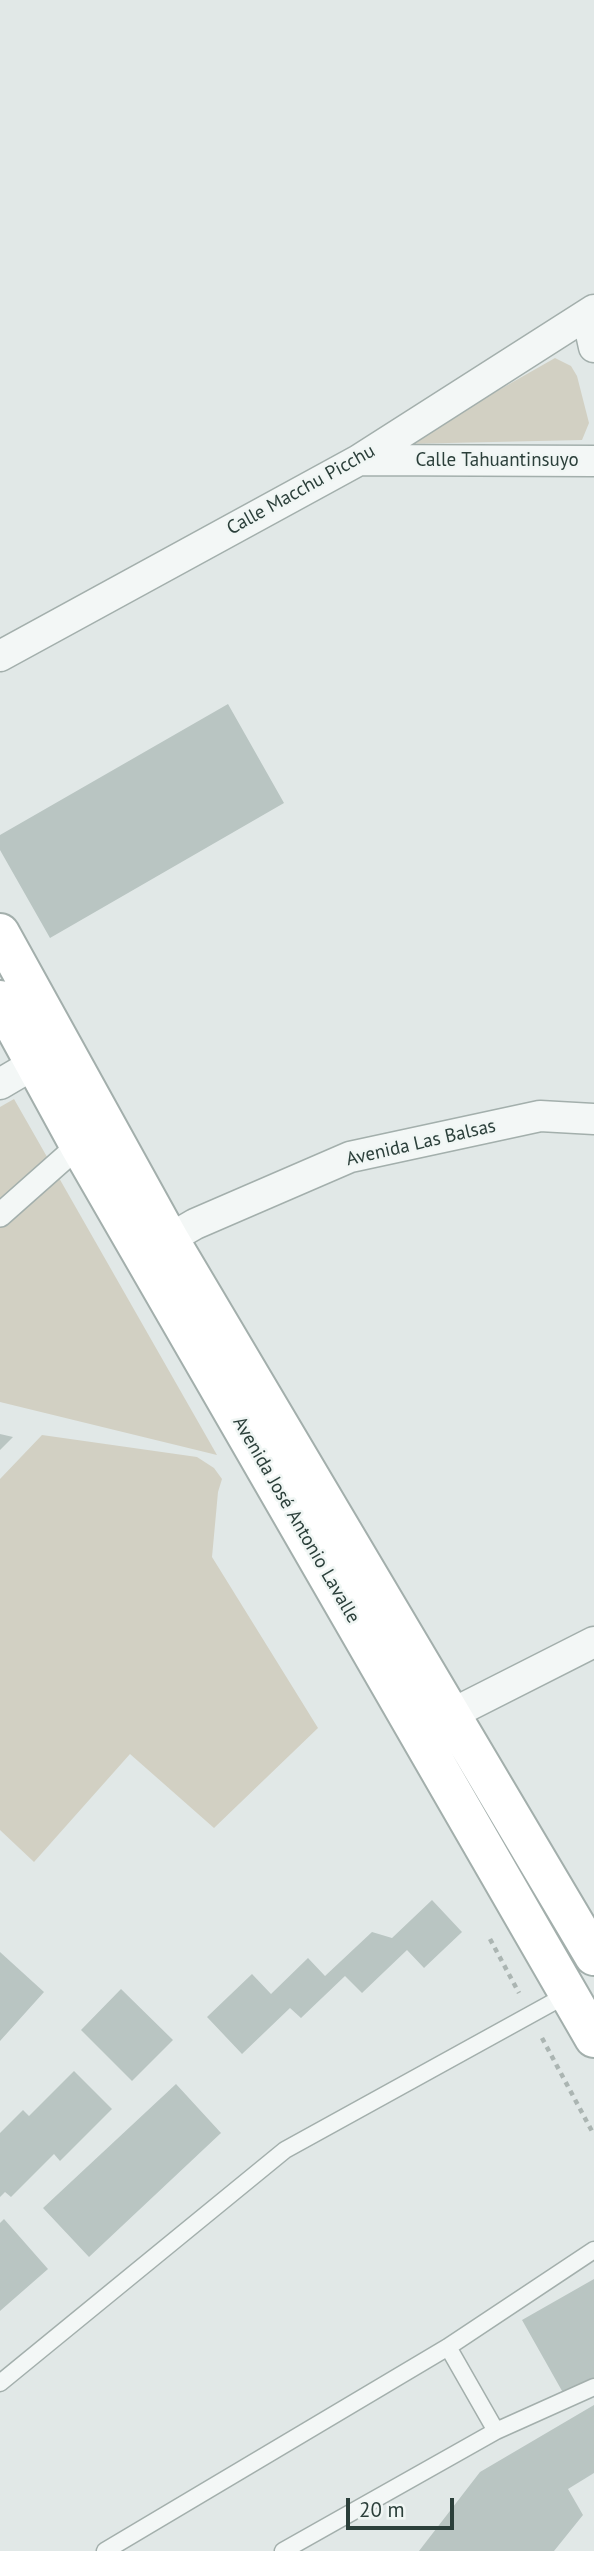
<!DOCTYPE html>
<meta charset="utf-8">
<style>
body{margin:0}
#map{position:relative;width:594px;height:2551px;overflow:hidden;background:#e1e8e7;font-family:"PT Sans",sans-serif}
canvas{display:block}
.scale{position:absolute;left:346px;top:2498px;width:108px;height:32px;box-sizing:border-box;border:4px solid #2b3f3a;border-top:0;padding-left:9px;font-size:21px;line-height:24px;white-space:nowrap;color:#2b3f3a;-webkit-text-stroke:5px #f0f6f4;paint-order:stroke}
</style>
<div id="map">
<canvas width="594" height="2551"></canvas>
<div class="scale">20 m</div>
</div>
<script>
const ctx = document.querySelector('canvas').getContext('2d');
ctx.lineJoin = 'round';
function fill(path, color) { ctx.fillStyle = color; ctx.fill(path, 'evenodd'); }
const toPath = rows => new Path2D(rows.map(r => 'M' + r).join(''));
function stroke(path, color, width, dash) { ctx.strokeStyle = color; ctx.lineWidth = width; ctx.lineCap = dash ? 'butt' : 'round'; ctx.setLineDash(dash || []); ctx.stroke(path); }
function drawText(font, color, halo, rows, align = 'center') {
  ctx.font = font + ' "PT Sans",sans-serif'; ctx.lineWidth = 5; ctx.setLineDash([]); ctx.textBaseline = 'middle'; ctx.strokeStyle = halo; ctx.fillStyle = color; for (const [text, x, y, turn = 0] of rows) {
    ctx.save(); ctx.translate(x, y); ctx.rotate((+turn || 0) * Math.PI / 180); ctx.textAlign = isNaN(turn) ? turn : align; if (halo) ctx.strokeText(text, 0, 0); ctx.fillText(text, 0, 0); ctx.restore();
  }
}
fill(toPath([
 [555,358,571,366,577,376,589,423,582,440,404,444],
 [14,1099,217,1455,0,1402,0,1107],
 [42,1435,197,1457,214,1468,222,1479,218,1492,212,1557,318,1728,214,1828,130,1754,34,1862,0,1830,0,1479]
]), '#d2d0c3');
fill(toPath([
 [228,704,284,803,50,938,0,850,0,835],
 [0,1434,13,1437,0,1450],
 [432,1900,462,1932,424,1968,407,1950,362,1993,345,1976,301,2018,290,2008,242,2054,207,2017,252,1974,271,1994,308,1958,325,1976,372,1932,392,1938],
 [0,1952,44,1992,0,2041],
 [121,1989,173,2040,132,2081,81,2030],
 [74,2071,112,2109,60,2161,54,2154,11,2197,5,2192,0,2197,0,2133,23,2110,29,2116],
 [176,2084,221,2133,89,2257,43,2208],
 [4,2219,48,2269,0,2311,0,2223],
 [594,2279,594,2382,566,2398,522,2320],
 [594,2405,594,2473,568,2489,583,2515,554,2551,419,2551,480,2472]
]), '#b9c5c2');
const service = toPath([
 [448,2347,496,2431],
 [0,2383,285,2150,568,1994],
 [105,2551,448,2347,594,2250],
 [283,2551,496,2431,594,2387]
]);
const pedestrian = toPath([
 [0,1215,79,1145]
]);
const minor = toPath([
 [587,315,594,347],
 [359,460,594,461],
 [0,656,359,460,594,310],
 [0,1084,51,1054],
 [152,1249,195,1224,350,1157,540,1116,594,1119],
 [432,1724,594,1642]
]);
const secondary = toPath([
 [0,933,169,1239,594,1956],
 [0,1000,79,1145,594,2038]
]);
stroke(service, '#a3afac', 19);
stroke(pedestrian, '#a3afac', 26);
stroke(minor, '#a3afac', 33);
stroke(secondary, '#a3afac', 42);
stroke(toPath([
 [490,1939,519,1993],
 [542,2038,594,2135]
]), '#abb5b2', 4.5, [5, 5]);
stroke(service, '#f3f7f6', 16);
stroke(pedestrian, '#f3f7f6', 23);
stroke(minor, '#f3f7f6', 30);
stroke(secondary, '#fff', 38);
drawText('19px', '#2b3f3a', '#f0f6f4', [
 ["Calle Tahuantinsuyo",497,461],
 ["Calle Macchu Picchu",301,490,-29],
 ["Avenida Las Balsas",421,1143,-13],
 ["Avenida José Antonio Lavalle",296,1520,60]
]);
</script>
